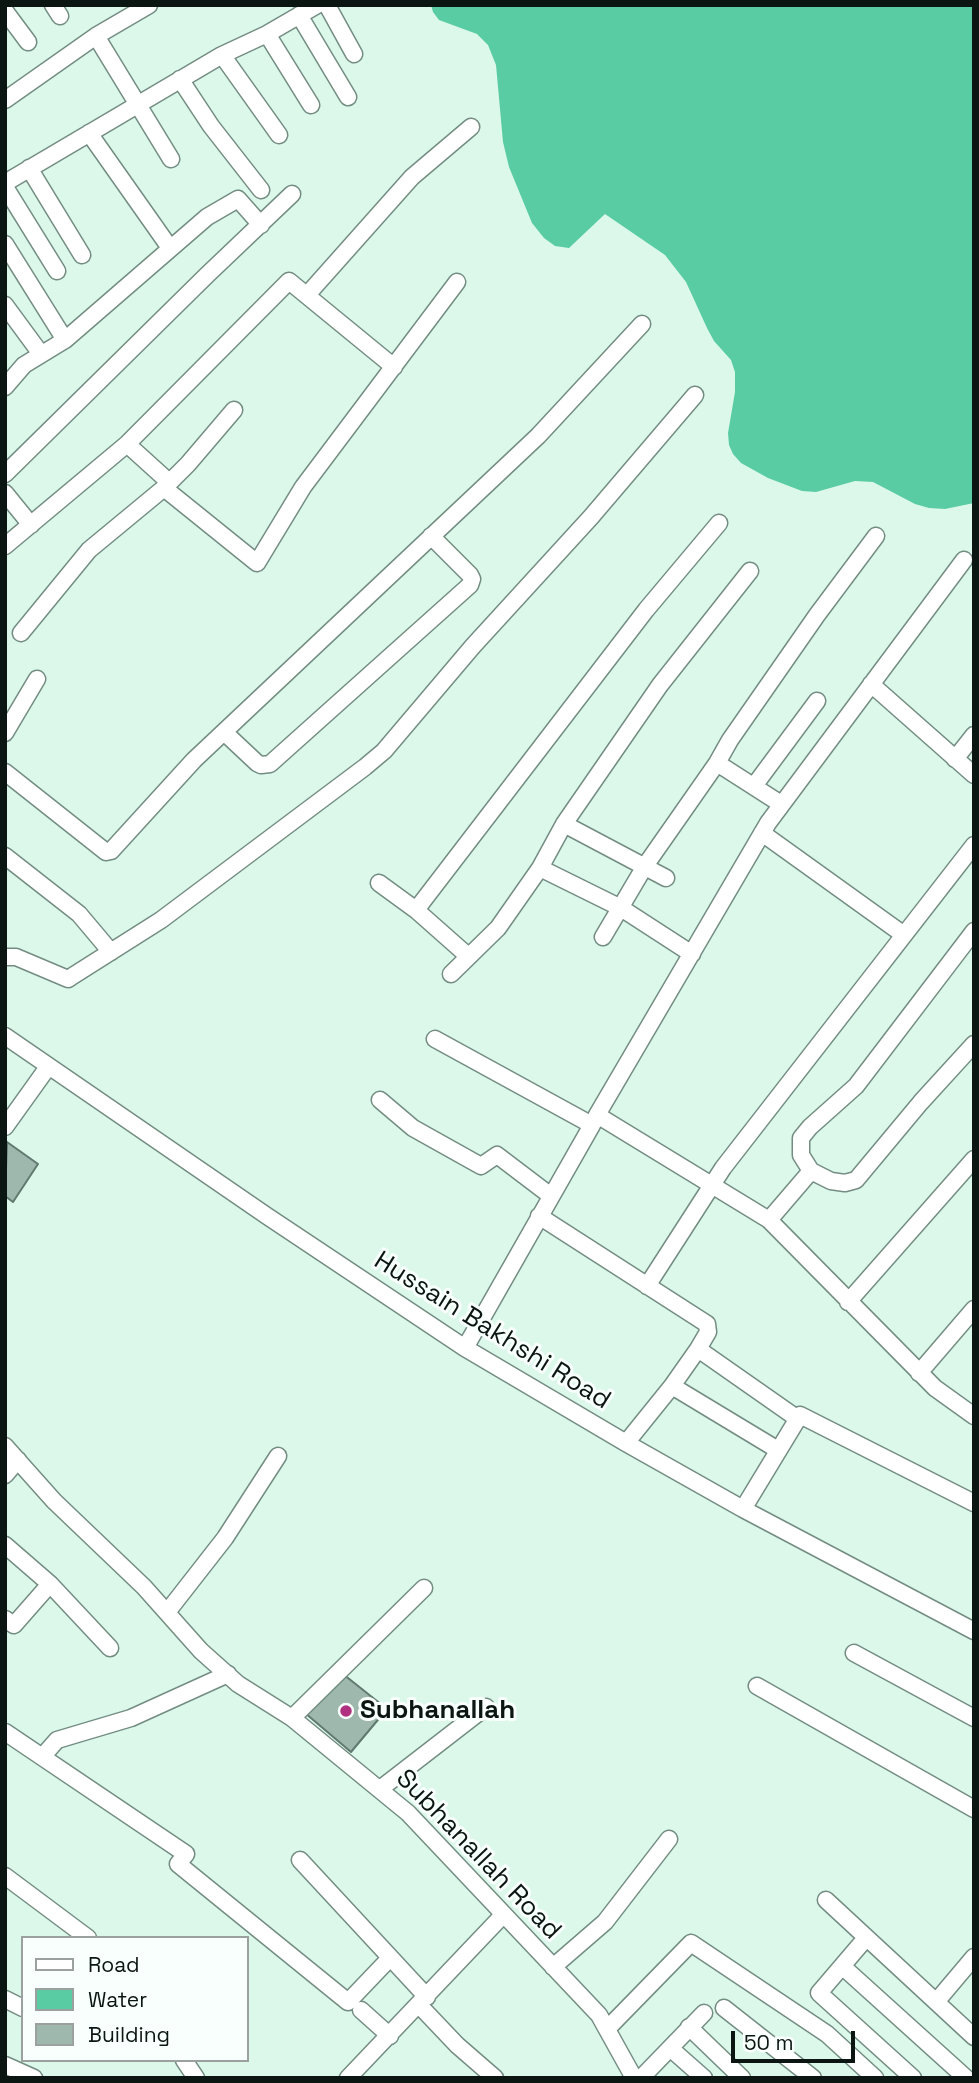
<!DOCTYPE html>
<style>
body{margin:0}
#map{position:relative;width:979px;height:2083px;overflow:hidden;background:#dcf8eb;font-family:"Space Grotesk",sans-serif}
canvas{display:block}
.frame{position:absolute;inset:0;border:7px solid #0b1511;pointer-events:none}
.legend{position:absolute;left:21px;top:1936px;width:228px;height:126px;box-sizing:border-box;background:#f9fffc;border:2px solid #9aa19e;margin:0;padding:9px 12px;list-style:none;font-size:21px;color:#0b1511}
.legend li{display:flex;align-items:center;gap:14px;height:35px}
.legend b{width:35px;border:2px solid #9aa19e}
.scale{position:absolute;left:731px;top:2031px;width:124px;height:32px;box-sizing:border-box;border:4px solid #0b1511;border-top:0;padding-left:9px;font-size:21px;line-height:24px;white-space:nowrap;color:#0b1511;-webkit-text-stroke:5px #f9fffc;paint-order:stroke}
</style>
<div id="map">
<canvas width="979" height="2083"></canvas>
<div class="frame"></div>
<ul class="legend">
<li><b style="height:9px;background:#fff"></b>Road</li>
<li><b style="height:19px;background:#59cca3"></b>Water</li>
<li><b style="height:19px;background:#9eb8ad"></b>Building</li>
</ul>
<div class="scale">50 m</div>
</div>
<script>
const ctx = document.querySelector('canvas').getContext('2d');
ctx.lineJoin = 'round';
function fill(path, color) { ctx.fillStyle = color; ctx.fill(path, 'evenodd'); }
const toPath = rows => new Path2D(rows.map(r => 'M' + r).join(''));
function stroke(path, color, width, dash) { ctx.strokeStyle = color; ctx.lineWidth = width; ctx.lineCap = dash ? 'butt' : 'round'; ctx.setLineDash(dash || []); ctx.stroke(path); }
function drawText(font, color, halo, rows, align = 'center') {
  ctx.font = font + ' "Space Grotesk",sans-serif'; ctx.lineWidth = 6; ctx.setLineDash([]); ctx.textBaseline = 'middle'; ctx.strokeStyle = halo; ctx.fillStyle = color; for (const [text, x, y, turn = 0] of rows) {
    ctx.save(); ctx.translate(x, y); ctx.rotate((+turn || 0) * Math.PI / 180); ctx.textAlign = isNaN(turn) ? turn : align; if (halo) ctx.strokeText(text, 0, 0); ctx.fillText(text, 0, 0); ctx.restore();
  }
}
fill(toPath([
 [431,5,974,5,974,503,945,509,929,508,915,504,873,482,855,481,816,492,802,491,768,478,741,463,733,454,729,445,728,433,735,392,735,372,731,360,714,341,707,328,686,282,665,255,605,214,569,248,555,246,544,238,532,223,509,167,503,142,496,65,488,45,477,34,439,20,433,12]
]), '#59cca3');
const building = toPath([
 [7,1142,38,1164,13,1202,5,1196,7,1142],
 [343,1674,387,1709,351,1752,305,1713,343,1674]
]);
fill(building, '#9eb8ad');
stroke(building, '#61796f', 2);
const minor = toPath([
 [53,5,60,16],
 [327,5,354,54],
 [5,11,28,42],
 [299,15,348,97],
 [267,34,311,105],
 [96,36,171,159],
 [222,55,279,135],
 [180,79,211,126,261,190],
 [5,100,96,36,149,5],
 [89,133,170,248],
 [29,168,82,255],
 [5,183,222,55,267,34,317,5],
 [5,187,57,271],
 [5,244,65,340],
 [307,295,412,177,471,127],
 [5,305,41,354],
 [5,387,24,365,65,340,207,217,238,199,261,225],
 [127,444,169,482],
 [5,474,207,275,292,194],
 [164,488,257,563,303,487,457,282],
 [5,493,31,525],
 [5,546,127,444,289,281,394,367],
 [21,633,89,550,164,488,188,464,234,410],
 [871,684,974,775],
 [224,732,257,763,261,765,270,764,470,585,472,579,470,575,431,536],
 [5,733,37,679],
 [955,759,974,735],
 [717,763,781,804],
 [5,772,106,852,111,851,194,760,538,436,642,324],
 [754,786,817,701],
 [564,824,666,878],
 [762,833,904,935],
 [5,856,79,914,111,952],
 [540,868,621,908,692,954],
 [379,883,416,910,468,956],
 [416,910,646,610,719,523],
 [974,931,856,1086,810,1127,801,1138,801,1155,811,1171,831,1181,845,1183,856,1180,921,1102,974,1044],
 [603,937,645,866,717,763,730,740,817,615,876,536],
 [5,957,16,957,68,979,71,977,161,920,365,767,384,751,473,646,591,517,695,395],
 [451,974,498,928,540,868,564,824,660,685,750,571],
 [5,1036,267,1216,465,1348,626,1443,743,1509,974,1631],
 [435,1039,592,1125,597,1115,769,1220,935,1388,974,1416],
 [380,1100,413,1128,481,1166,497,1155,551,1196],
 [597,1115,768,823,964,560],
 [5,1127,48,1067],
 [539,1216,707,1324,708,1332,698,1349,672,1386,626,1443],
 [769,1220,811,1171],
 [647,1286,723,1168,974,845],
 [848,1302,974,1159],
 [465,1348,592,1125],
 [698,1349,798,1419],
 [919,1373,974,1309],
 [672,1386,778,1450],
 [5,1446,54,1501,144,1587,201,1651,238,1684,292,1718,408,1813,599,2015,634,2078],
 [5,1475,18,1460],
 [743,1509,800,1415,974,1503],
 [5,1545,50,1584,110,1648],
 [168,1611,225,1538,278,1456],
 [5,1619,14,1625,50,1584],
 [854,1653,974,1718],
 [757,1686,974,1809],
 [292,1718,424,1588],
 [5,1732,186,1854,178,1864,348,2002,390,1958],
 [42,1757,57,1740,131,1718,228,1674],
 [380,1789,486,1707],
 [300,1860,427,1997],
 [5,1876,88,1938],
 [826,1900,974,2037],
 [866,1938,819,1993,913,2078],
 [842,1966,966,2078],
 [553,1967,605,1922,669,1839],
 [5,1999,23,2008],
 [936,2002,974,1957],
 [419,2005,457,2045,495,2078],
 [724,2008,813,2078],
 [361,2010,390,2036],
 [689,2027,742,2078],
 [607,2029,691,1943,827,2034,875,2078],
 [670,2048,704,2078],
 [184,2060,196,2078],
 [5,2065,34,2078],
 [348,2078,503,1915],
 [641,2078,704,2013]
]);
stroke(minor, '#748d82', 19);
stroke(minor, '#fff', 16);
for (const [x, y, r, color] of [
 [346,1711,7,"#b0317f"]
]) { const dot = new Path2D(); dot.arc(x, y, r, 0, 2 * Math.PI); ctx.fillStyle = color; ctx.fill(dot); stroke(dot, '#f9fffc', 2.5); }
drawText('26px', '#0b1511', '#f9fffc', [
 ["Hussain Bakhshi Road",492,1331,32],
 ["Subhanallah Road",478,1855,46]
]);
drawText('bold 26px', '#0b1511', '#f9fffc', [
 ["Subhanallah",360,1711]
], 'left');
</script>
